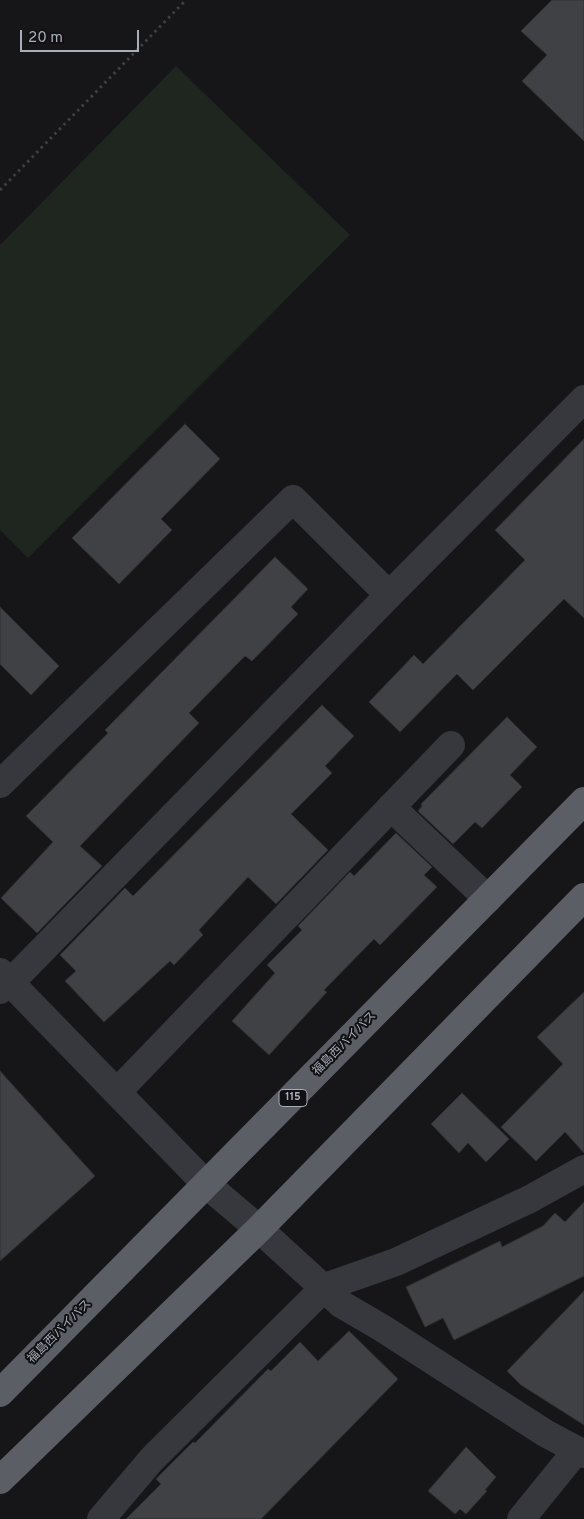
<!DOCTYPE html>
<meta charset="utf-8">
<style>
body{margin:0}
#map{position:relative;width:584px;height:1519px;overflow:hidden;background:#161618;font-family:Overpass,sans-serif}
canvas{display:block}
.scale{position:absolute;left:20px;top:30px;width:119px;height:22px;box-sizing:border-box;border:2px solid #a8adb8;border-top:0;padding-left:6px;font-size:15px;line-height:18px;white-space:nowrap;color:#a8adb8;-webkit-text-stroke:4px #111113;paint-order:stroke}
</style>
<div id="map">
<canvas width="584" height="1519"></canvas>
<div class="scale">20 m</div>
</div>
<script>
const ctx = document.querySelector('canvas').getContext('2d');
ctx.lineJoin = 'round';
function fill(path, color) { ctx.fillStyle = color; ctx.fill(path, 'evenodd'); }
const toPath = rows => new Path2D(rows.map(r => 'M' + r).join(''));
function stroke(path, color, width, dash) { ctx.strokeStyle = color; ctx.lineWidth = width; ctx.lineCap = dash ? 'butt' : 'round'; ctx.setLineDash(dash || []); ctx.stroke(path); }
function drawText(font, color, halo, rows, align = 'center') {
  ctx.font = font + ' Overpass,"Noto Sans JP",sans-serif'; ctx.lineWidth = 4; ctx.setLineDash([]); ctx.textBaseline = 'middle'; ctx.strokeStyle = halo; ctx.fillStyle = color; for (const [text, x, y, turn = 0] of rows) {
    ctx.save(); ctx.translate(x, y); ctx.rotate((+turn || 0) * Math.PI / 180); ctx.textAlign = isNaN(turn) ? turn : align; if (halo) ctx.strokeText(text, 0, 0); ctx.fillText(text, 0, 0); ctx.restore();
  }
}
fill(toPath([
 [176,66,350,235,28,558,0,530,0,245]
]), '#1e261f');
const building = toPath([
 [552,0,584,0,584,141,522,81,547,55,521,31,552,0],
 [185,424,220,459,161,519,172,530,119,584,72,538,185,424],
 [584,439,584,618,564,599,473,690,457,674,400,732,369,702,414,655,423,664,525,560,495,530,584,439],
 [275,557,308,589,291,607,298,614,252,661,245,656,189,713,199,723,80,846,102,866,37,933,1,898,53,842,26,816,108,733,105,730,275,557],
 [0,607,59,666,31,695,0,664,0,607],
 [322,705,354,736,325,766,332,773,291,814,328,850,276,904,248,877,199,930,203,935,174,965,170,961,104,1022,65,981,76,971,60,955,125,888,133,896,135,894,322,705],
 [507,717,537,747,510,775,522,787,482,828,475,822,453,844,418,811,422,806,421,804,507,717],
 [396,833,432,867,424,875,437,887,380,945,374,939,324,990,327,992,269,1055,232,1021,275,973,267,965,302,930,298,926,350,872,354,876,396,833],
 [584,992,584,1153,565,1132,536,1161,501,1127,563,1064,537,1037,584,992],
 [0,1071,95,1176,0,1261,0,1071],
 [462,1093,509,1139,486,1162,468,1143,459,1153,431,1124,462,1093],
 [584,1202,584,1276,454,1340,443,1318,425,1327,406,1287,500,1241,502,1247,543,1226,555,1213,565,1222,584,1202],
 [584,1291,584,1425,521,1385,507,1371,584,1291],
 [349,1331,398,1379,261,1519,126,1519,161,1484,156,1479,193,1442,195,1443,268,1369,271,1371,300,1342,318,1361,349,1331],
 [466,1447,496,1477,485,1490,487,1491,466,1514,460,1509,455,1514,428,1491,466,1447]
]);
fill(building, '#404145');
stroke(building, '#303034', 1);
stroke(toPath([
 [0,190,186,0]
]), '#3d3f44', 3, [2.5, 4]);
stroke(toPath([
 [0,784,293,499,389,595],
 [391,807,488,899],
 [0,990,10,983,389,595,584,399],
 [117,1092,451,745],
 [341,1304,382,1328,545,1433,584,1454],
 [101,1519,152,1459,325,1287,396,1262,530,1199,584,1169],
 [521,1519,577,1450]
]), '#37383d', 28);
stroke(toPath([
 [0,972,207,1185,259,1229,341,1304]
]), '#37383d', 28);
stroke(toPath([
 [0,1393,584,801],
 [0,1480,259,1229,584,897]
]), '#5b5e65', 28);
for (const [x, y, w] of [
 [293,1098,28]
]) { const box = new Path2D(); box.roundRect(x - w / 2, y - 8.5, w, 17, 4); ctx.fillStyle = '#111113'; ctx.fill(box); stroke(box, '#a8adb8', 1); }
drawText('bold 11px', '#a8adb8', null, [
 ["115",293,1098]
]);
drawText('12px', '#a8adb8', '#111113', [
 ["福島西バイパス",345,1044,-45],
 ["福島西バイパス",60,1332,-45]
]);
</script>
